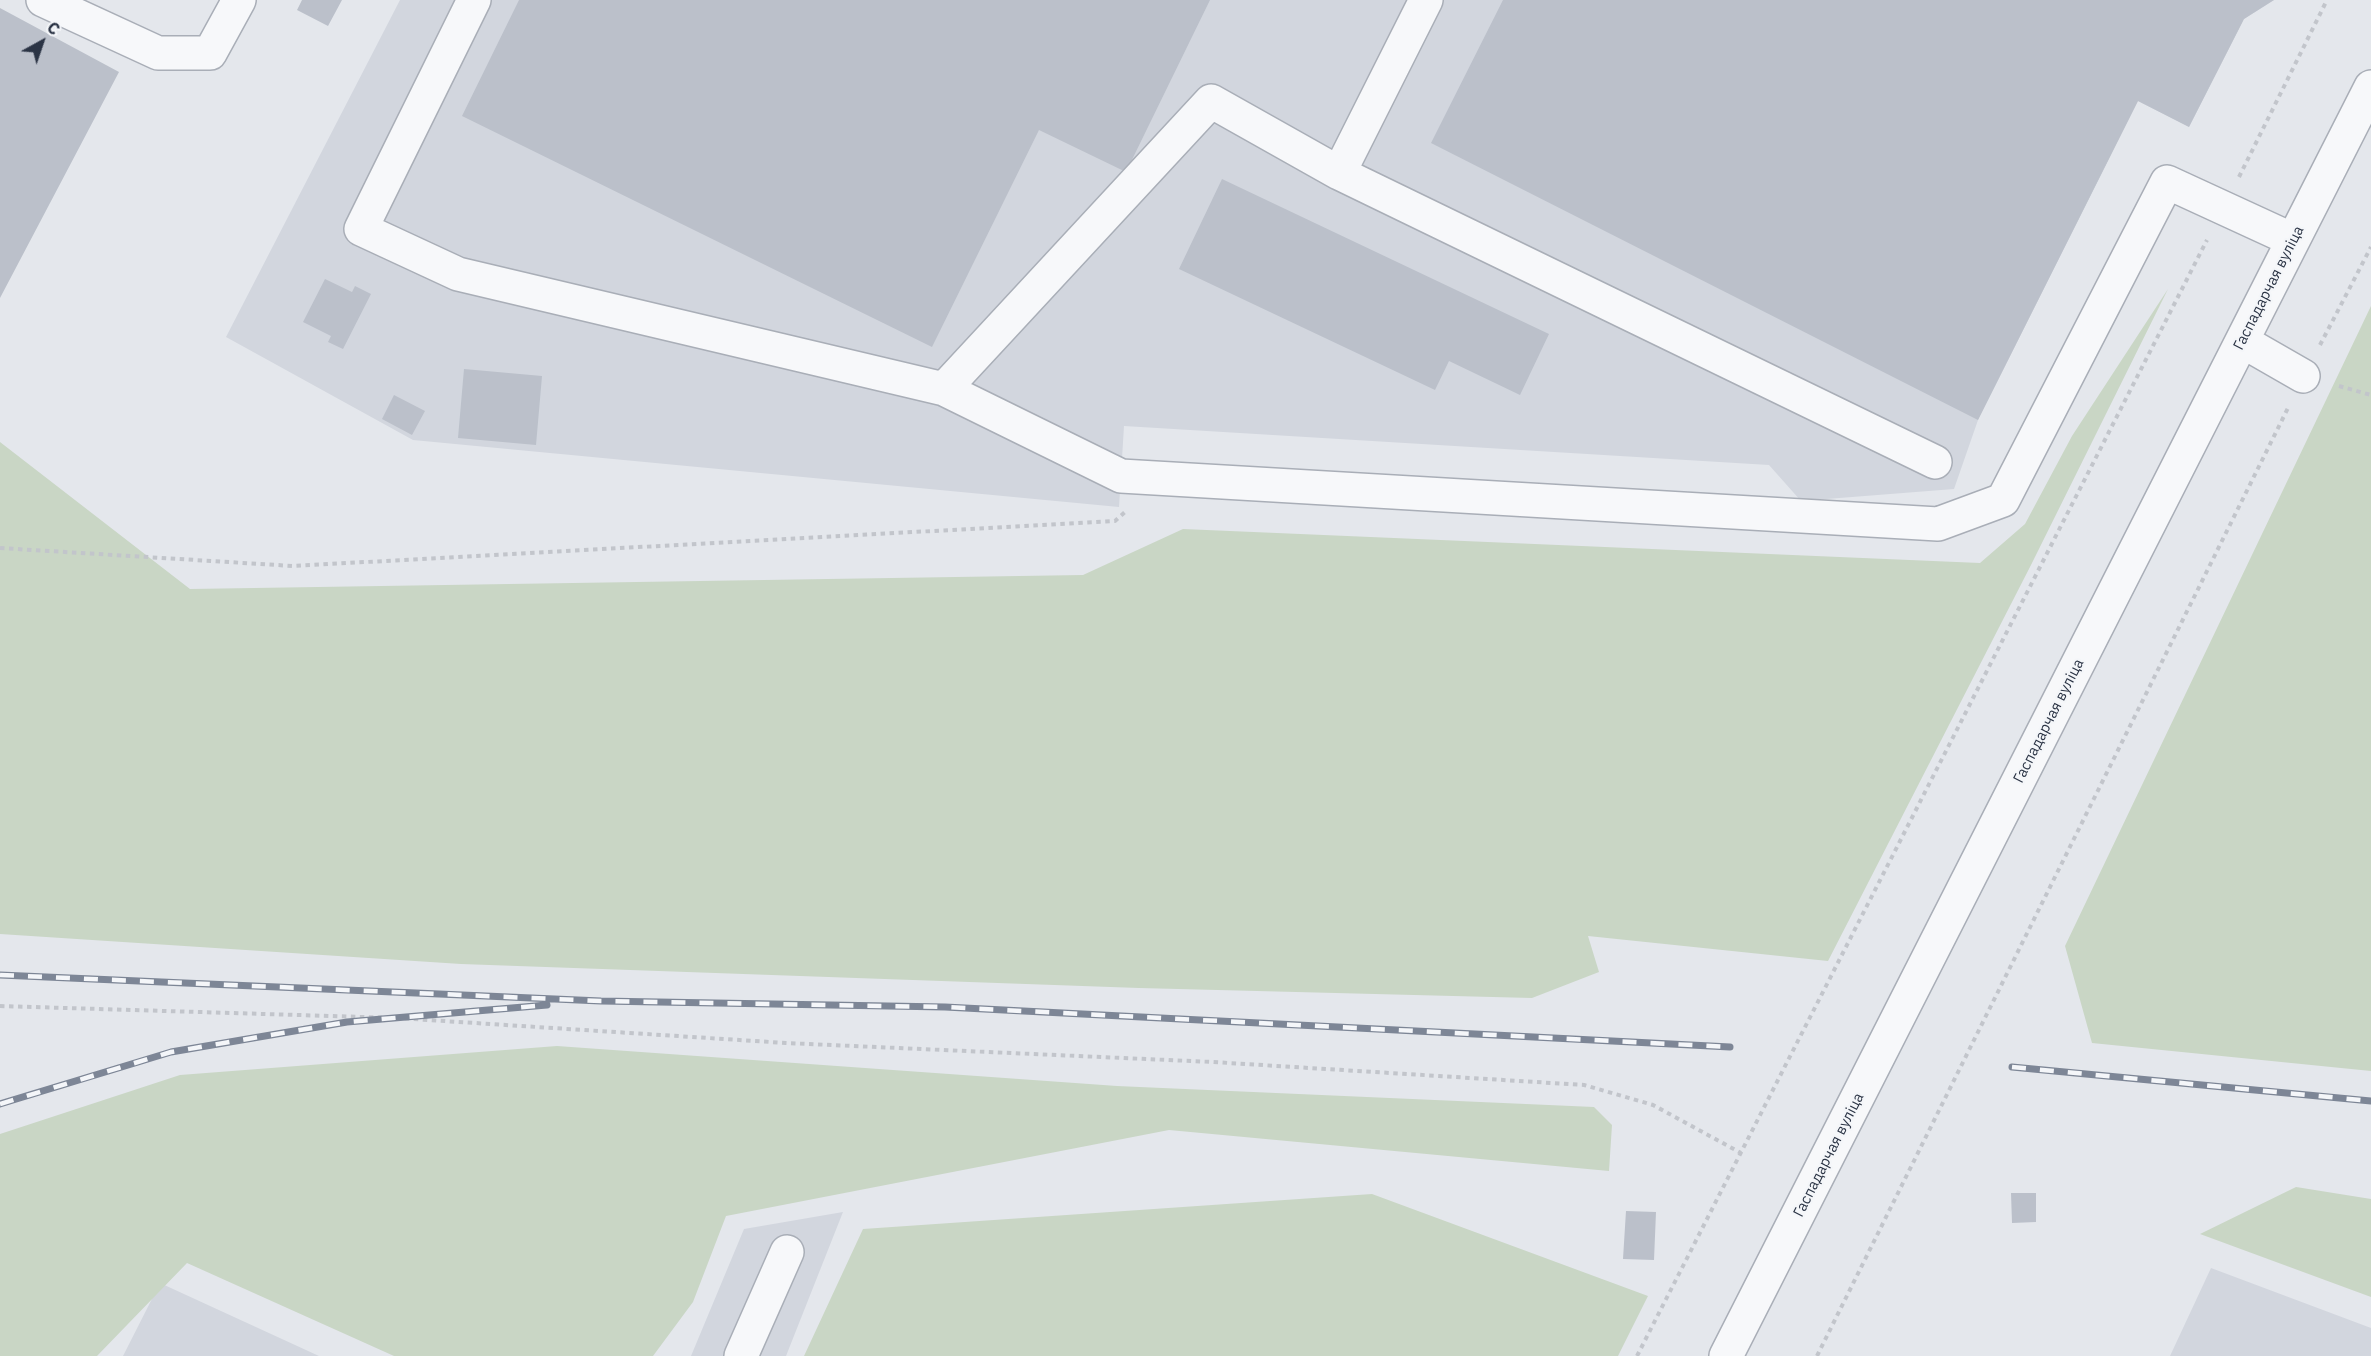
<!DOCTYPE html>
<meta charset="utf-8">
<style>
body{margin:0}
#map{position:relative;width:2371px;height:1356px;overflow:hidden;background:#e4e7ec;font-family:"IBM Plex Sans",sans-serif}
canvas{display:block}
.north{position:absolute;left:12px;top:12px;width:60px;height:60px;-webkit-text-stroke:4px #f4f6f9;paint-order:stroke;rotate:40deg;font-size:16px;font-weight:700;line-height:24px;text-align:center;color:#2b3445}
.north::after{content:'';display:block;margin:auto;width:21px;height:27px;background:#2b3445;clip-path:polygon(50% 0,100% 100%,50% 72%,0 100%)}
</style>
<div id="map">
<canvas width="2371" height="1356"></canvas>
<div class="north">С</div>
</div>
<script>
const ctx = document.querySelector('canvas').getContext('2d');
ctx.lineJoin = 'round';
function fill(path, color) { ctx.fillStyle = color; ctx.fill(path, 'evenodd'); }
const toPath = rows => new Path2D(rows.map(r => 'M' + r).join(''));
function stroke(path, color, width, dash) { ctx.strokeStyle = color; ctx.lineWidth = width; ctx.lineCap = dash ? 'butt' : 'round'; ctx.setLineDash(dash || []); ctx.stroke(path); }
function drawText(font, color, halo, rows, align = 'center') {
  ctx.font = font + ' "IBM Plex Sans",sans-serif'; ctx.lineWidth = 4.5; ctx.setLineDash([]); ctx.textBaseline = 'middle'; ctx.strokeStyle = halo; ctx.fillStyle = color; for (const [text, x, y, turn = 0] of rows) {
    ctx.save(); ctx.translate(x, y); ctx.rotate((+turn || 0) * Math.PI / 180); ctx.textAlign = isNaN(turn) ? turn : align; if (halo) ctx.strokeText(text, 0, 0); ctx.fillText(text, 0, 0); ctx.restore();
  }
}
fill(toPath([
 [400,0,2274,0,2244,19,2189,127,2138,101,1978,420,1954,489,1801,501,1769,465,1124,426,1119,507,413,440,226,337],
 [843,1212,786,1356,691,1356,744,1229],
 [2211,1268,2371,1328,2371,1356,2170,1356],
 [160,1283,319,1356,123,1356]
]), '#d2d6de');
fill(toPath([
 [2168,289,2031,565,1828,961,1588,936,1599,972,1532,998,1139,988,461,964,0,934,0,442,190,589,1083,575,1183,529,1980,563,2025,524,2072,436],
 [2371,306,2371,1071,2092,1043,2065,946],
 [557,1046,1117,1086,1594,1107,1612,1125,1609,1171,1169,1130,726,1216,693,1302,653,1356,394,1356,187,1263,97,1356,0,1356,0,1134,180,1075],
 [2296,1187,2371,1199,2371,1297,2200,1234],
 [1372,1194,1648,1296,1618,1356,804,1356,863,1229]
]), '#c9d6c5');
fill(toPath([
 [302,0,342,0,328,26,297,10],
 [519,0,1210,0,1126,172,1039,130,932,347,462,116],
 [1503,0,2274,0,2244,19,2189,127,2138,101,1978,420,1431,143],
 [0,8,119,72,0,298],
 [1222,179,1549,334,1520,395,1449,361,1435,390,1179,269],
 [325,279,352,292,355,286,371,294,343,349,328,342,331,336,303,322],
 [464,369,542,376,536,445,458,438],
 [394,395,425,411,412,435,382,419],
 [2011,1193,2036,1193,2036,1222,2012,1223],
 [1626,1211,1656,1212,1654,1260,1623,1259]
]), '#bbc0ca');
const minor = toPath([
 [43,0,158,53,210,53,239,0],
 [474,0,361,229,458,274,944,389,1211,101,1339,173],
 [1426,0,1339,173,1935,462],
 [2242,341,2303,376],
 [944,389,1121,476,1938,524,2003,500,2167,182,2293,240],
 [741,1356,787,1252],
 [1726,1356,2371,87]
]);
stroke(minor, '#a9aeb7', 36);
stroke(toPath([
 [2239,177,2327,0],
 [2320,345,2371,247],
 [2339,386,2371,395],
 [0,548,293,566,1115,521,1125,512],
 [0,1006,397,1018,786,1043,1213,1062,1584,1085,1653,1105,1741,1153],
 [1637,1356,2207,240],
 [1817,1356,2288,408]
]), '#c2c5cb', 4, [4.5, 4.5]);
stroke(minor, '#f7f8fa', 33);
const rail = toPath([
 [0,975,601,1001,945,1007,1730,1047],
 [2012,1067,2371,1101],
 [0,1104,171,1052,347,1022,547,1005]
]);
stroke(rail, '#7d8696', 7);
stroke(rail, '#f4f6f9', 4.5, [14]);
drawText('15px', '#2b3445', '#f4f6f9', [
 ["Гаспадарчая вуліца",2269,288,-63],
 ["Гаспадарчая вуліца",2049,721,-63],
 ["Гаспадарчая вуліца",1829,1155,-63]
]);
</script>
